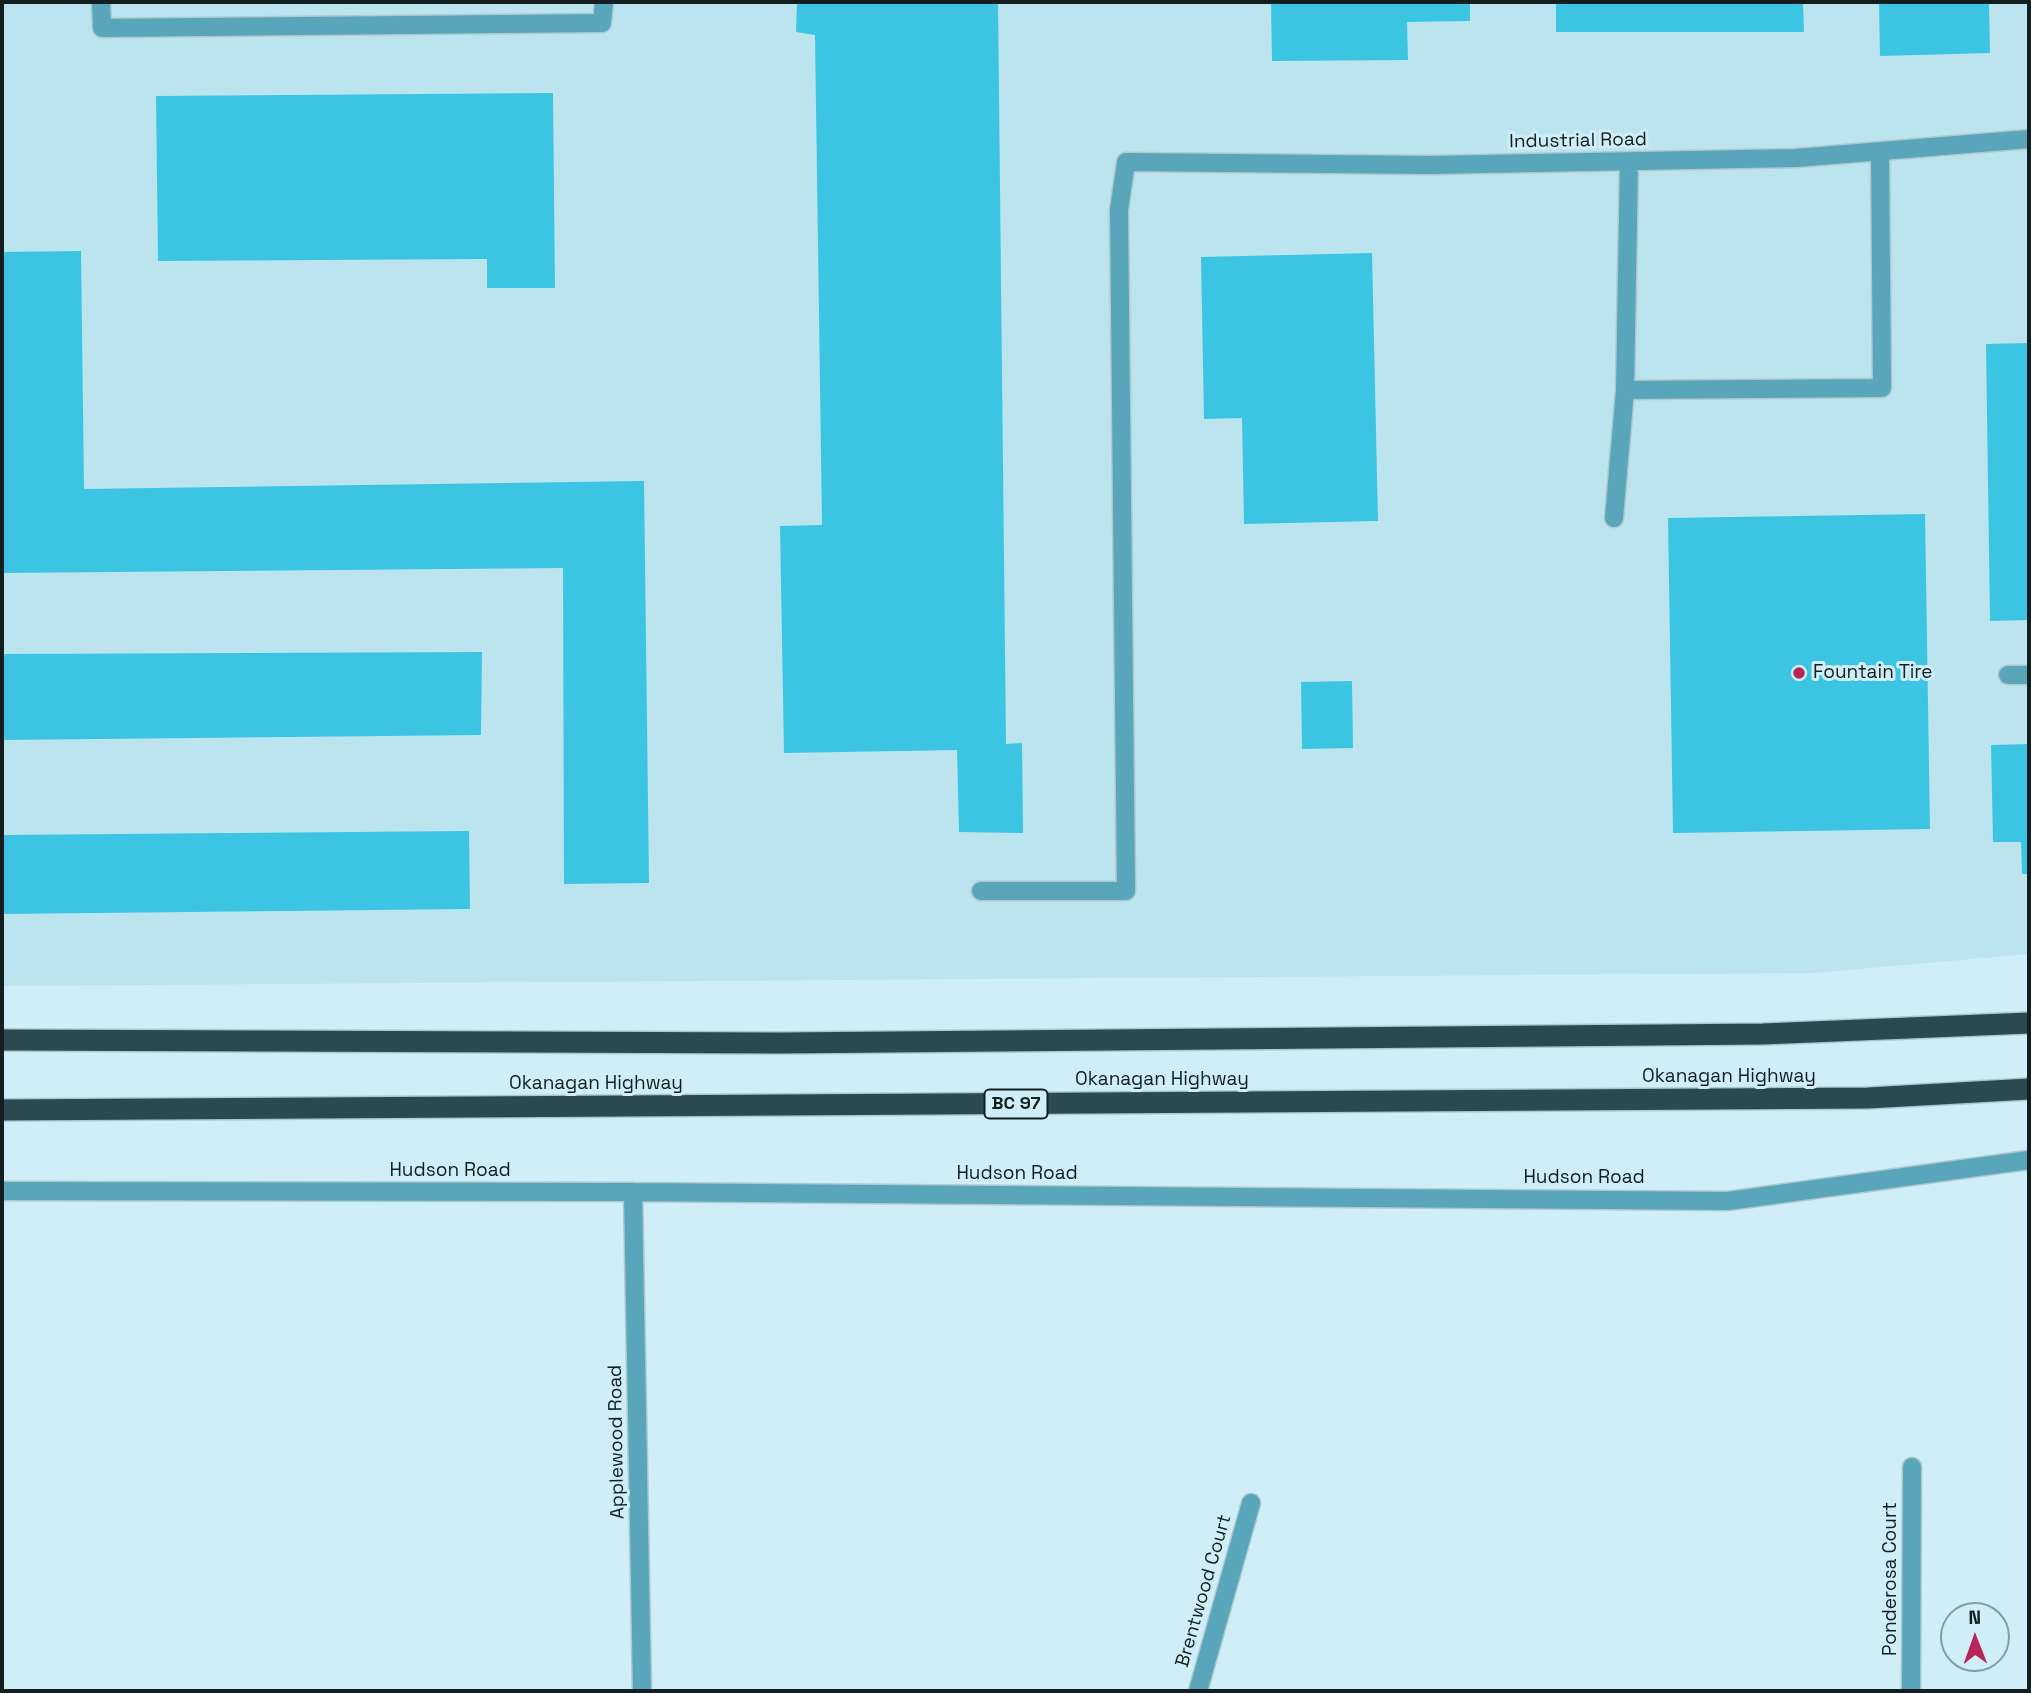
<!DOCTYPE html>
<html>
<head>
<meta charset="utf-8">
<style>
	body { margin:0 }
	#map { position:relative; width:2031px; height:1693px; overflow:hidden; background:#cfeef7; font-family:"Space Grotesk",sans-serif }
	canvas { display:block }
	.frame { position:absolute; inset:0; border:4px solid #131e21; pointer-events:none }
	.north { position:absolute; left:1940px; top:1602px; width:70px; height:70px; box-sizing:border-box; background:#cfeef7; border:2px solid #849ba1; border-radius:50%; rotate:359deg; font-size:19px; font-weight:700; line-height:28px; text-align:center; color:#131e21 }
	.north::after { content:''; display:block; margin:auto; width:24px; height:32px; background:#b62758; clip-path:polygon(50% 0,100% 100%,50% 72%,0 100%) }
</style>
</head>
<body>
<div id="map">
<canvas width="2031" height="1693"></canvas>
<div class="frame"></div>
<div class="north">N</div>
</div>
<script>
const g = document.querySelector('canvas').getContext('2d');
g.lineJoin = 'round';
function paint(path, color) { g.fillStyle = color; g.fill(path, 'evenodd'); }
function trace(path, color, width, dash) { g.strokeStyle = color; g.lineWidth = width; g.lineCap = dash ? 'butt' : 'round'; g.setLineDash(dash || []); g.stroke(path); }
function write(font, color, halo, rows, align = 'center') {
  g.font = font + ' "Space Grotesk",sans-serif'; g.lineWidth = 6; g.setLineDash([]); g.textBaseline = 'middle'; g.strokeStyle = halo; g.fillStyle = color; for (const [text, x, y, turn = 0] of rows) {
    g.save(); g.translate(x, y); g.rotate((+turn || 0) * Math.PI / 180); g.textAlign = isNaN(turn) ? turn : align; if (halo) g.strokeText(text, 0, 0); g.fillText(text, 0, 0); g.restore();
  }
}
paint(new Path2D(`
	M2 2H2029V954L1814 973 2 986Z`), '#bbe4ef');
paint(new Path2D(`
	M797 2H998L1006 744 1022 743 1023 833 959 832 957 750 784 753 780 526 822 525 815 35 796 32Z
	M1271 2H1470V21L1407 22 1408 60 1272 61Z
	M1556 2H1803L1804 32H1556Z
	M1879 2H1989L1990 53 1880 56Z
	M553 93 555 288H487V259L158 261 156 96Z
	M81 251 84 489 644 481 649 883 564 884 563 568 2 573V252Z
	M1372 253 1378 521 1244 524 1242 418 1204 419 1201 257Z
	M2029 343V620L1990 621 1986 344Z
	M1925 514 1930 829 1673 833 1668 518Z
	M482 652 481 735 2 740V654Z
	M1352 681 1353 748 1302 749 1301 682Z
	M2029 744V874H2022L2021 842H1993L1991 745Z
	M469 831 470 909 2 914V835Z`), '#3cc5e3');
const minor = new Path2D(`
	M101 2 102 28 602 23 604 2
	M1629 161 1625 390 1882 388 1880 152
	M1614 518 1625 390
	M2008 675H2029
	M981 891H1126L1119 210 1126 162 1430 165 1796 158 2029 139
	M2 1191 633 1192 1728 1201 2029 1160
	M633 1192 642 1691
	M1198 1691 1251 1503
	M1911 1691 1912 1467`);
const highway = new Path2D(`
	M2 1040 781 1043 1763 1034 2029 1023
	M2 1110 1868 1098 2029 1089`);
trace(minor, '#adc9d0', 21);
trace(highway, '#adc9d0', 24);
trace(minor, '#59a6ba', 18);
trace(highway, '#2c4850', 21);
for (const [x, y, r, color] of [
	[1799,673,7,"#b62758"]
]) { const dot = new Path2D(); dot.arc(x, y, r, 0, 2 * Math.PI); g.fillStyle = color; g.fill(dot); trace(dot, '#cfeef7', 2.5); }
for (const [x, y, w] of [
	[1016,1104,63]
]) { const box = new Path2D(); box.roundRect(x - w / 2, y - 14.5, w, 29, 5); g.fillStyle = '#cfeef7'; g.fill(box); trace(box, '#131e21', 2); }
write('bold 18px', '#131e21', null, [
	["BC 97",1016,1104]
]);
write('19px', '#131e21', '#cfeef7', [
	["Industrial Road",1578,141,-1],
	["Okanagan Highway",1729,1077],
	["Okanagan Highway",1162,1080],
	["Okanagan Highway",596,1084],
	["Hudson Road",450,1171],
	["Hudson Road",1017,1174],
	["Hudson Road",1584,1178],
	["Applewood Road",617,1442,-91],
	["Ponderosa Court",1891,1579,-90],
	["Brentwood Court",1204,1591,-74]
]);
write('19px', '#131e21', '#cfeef7', [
	["Fountain Tire",1813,673]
], 'left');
</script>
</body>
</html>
